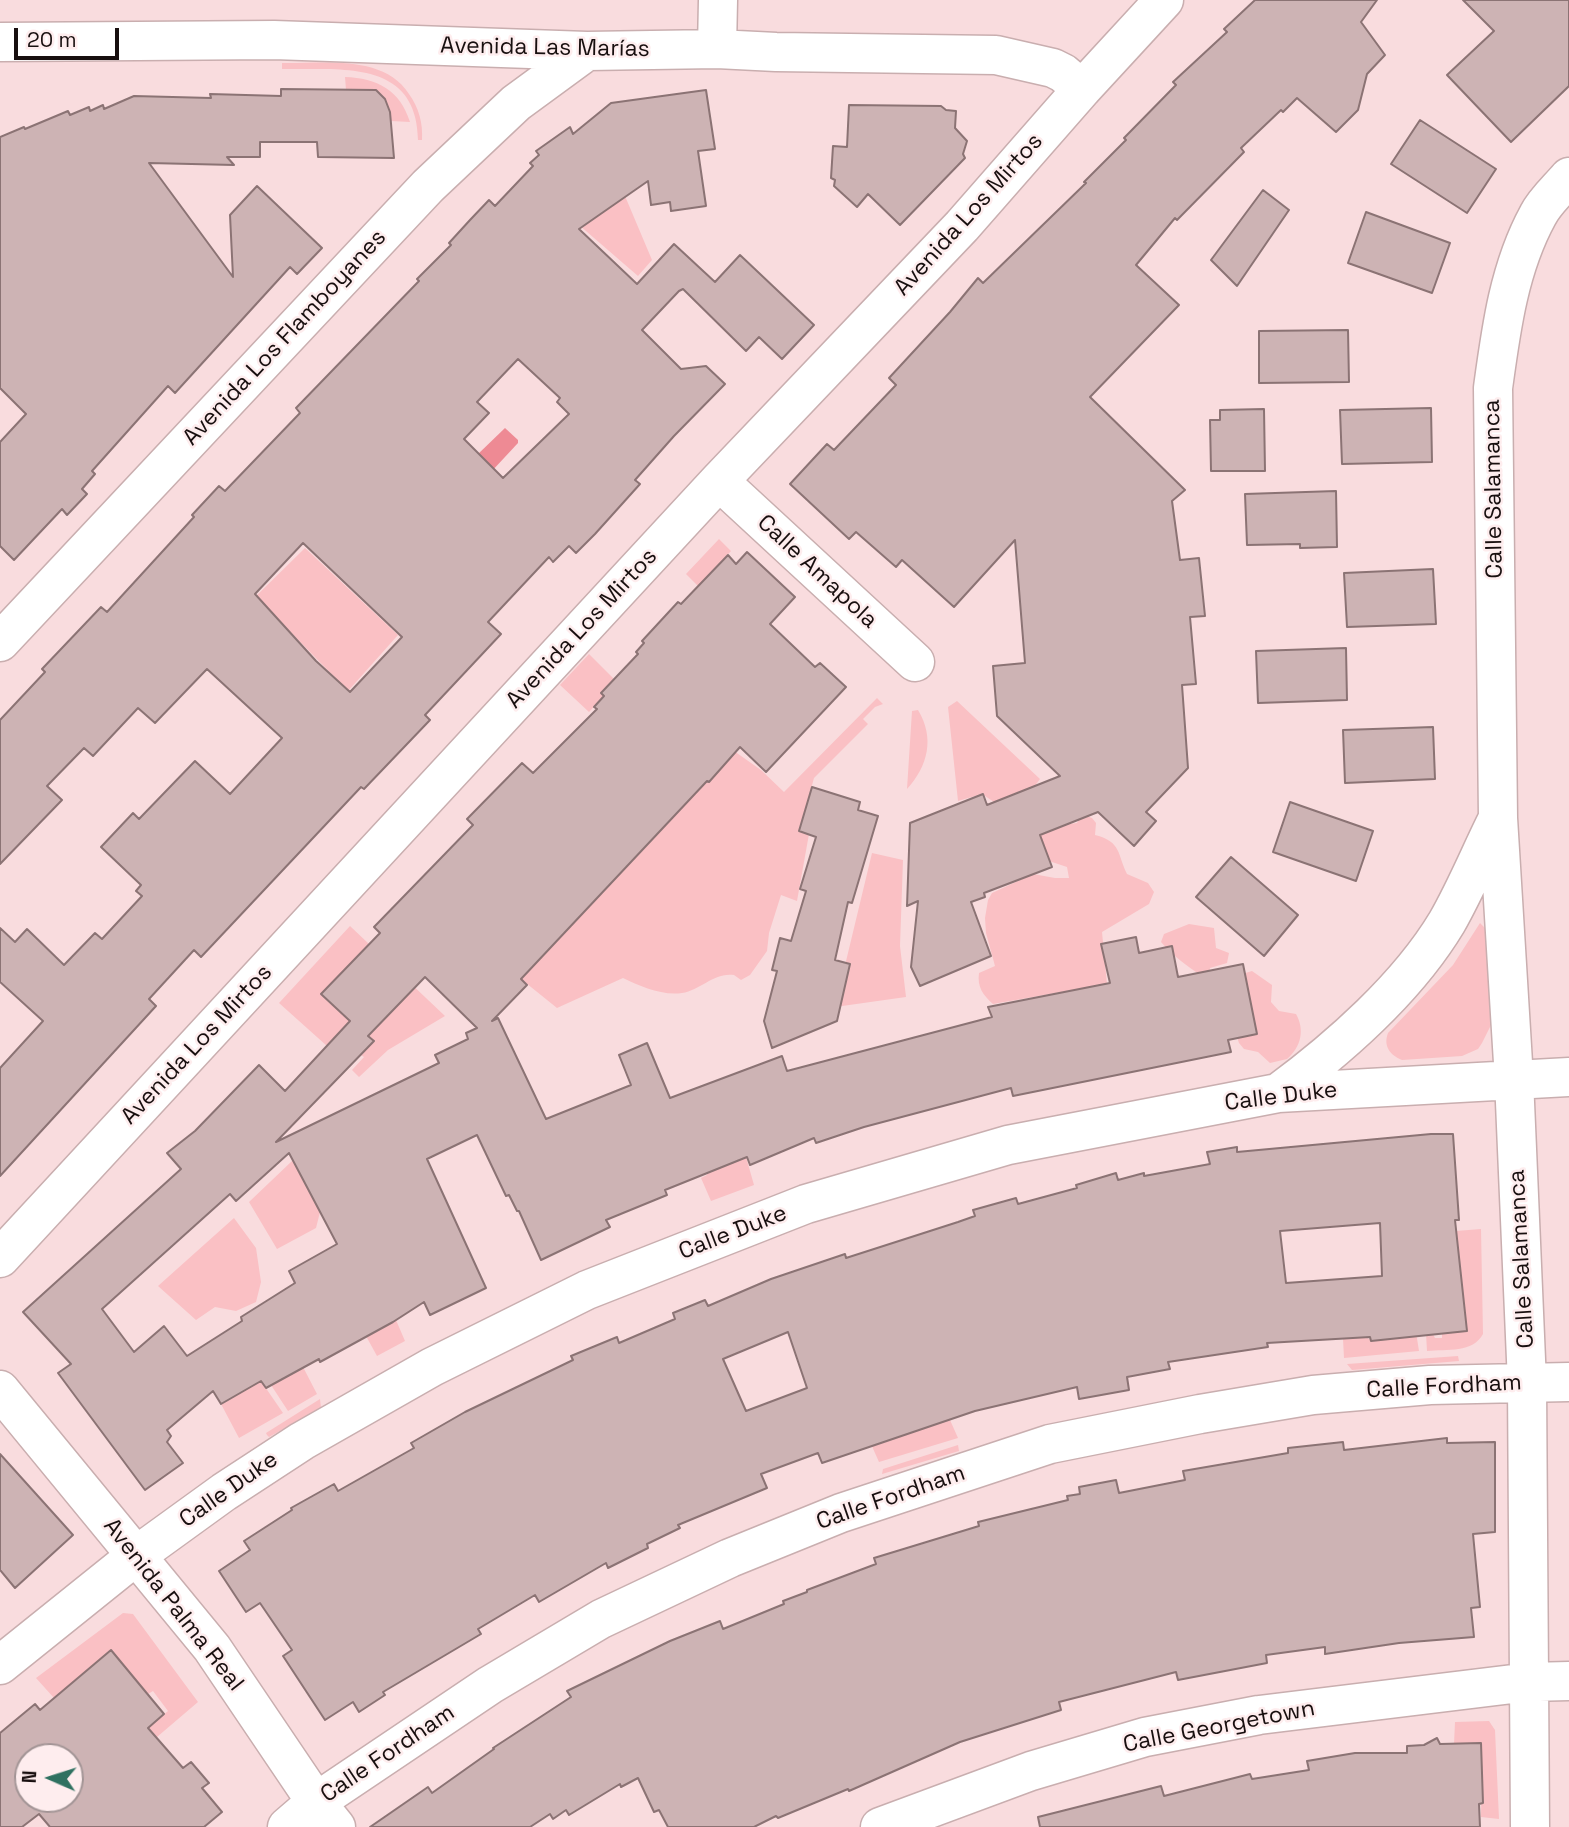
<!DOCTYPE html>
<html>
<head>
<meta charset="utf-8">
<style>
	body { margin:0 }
	#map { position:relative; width:1569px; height:1827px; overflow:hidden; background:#f9dcde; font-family:"Space Grotesk",sans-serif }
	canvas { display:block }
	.north { position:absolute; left:14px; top:1743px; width:70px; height:70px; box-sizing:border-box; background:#feedee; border:2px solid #a29495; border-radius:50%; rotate:273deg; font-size:19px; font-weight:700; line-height:28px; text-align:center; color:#180f0f }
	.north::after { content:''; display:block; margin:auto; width:24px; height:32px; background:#2f7160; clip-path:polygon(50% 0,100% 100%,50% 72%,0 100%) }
	.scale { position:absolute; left:14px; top:28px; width:105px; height:32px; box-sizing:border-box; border:4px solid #180f0f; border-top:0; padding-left:9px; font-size:21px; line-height:24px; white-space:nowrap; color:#180f0f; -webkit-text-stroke:5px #feedee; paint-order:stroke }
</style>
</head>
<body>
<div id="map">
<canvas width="1569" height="1827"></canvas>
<div class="north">N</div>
<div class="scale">20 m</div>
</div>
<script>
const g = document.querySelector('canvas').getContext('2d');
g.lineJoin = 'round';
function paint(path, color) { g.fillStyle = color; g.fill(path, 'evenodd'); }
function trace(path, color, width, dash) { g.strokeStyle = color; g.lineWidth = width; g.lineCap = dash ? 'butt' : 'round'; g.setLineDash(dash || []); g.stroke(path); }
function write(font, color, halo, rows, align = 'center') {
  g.font = font + ' "Space Grotesk",sans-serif'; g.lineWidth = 5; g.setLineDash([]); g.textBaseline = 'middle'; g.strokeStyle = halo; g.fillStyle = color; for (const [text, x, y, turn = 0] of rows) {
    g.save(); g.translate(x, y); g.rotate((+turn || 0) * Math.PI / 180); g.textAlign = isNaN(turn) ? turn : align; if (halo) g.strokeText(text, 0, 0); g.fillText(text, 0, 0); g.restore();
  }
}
paint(new Path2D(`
	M282 63C324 64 383 54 409 94 419 108 423 123 422 140H418C417 58 339 70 282 69Z
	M345 77C377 78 400 90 410 122L391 121 389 107 378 92 346 90Z
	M625 196 652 260 638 276 557 206 593 212 597 217 609 208 607 203Z
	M719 539 731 551 699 587 686 574Z
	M305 548 398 635 348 691 271 612 248 604Z
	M589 654 614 679 601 693 604 696 589 712 560 685Z
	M877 698 883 704 875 707 863 719 868 724 814 778 808 800 809 834 797 901 781 895 769 933 767 951 750 975 741 980 734 975C714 972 701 990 682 993 662 996 640 986 623 978L557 1008 521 979 734 751 761 770 784 792Z
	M957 701 1040 779 1034 787 994 802 982 794 958 801 948 707Z
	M918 710C935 738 928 766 907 789L912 711Z
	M1087 816 1092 818 1096 823 1095 835C1122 842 1117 854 1127 874L1148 883 1154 892 1149 904 1102 932 1107 984 993 1004C983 995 977 987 979 973L995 966 986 933 985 918 988 900 992 893 1033 874 1055 878H1069L1067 867 1049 861 1040 835 1069 824 1077 823 1080 817Z
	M872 853 903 860 900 946 906 997 835 1007Z
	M1480 923 1485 928 1491 1025 1482 1043 1478 1049 1462 1056 1402 1060C1390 1055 1383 1046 1388 1033L1453 965Z
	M1189 924 1214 928 1216 948 1229 953 1227 963 1210 968 1209 974 1202 976C1187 966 1173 956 1161 942L1164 934Z
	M350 926 445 1016 388 1050 359 1077 352 1070 364 1057 361 1055 374 1041 360 1028 365 949 322 994 350 1021 327 1046 279 1003Z
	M1252 971 1272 985 1271 1002 1279 1011 1296 1014C1305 1030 1301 1047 1287 1059L1270 1063 1258 1052 1244 1049 1239 1043 1233 1025 1239 975Z
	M313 1141 324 1160 300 1175 320 1212 316 1228 277 1249 249 1202Z
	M742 1143 754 1185 711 1201 701 1178 707 1175 701 1158Z
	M234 1218 256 1248 261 1282 256 1302 236 1311 215 1307 196 1320 158 1286Z
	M1481 1229 1483 1334C1473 1353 1447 1349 1427 1351L1426 1333 1432 1332 1435 1338H1442V1334L1467 1331 1456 1231Z
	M396 1320 405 1341 377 1356 366 1336Z
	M1416 1332 1419 1351 1344 1358 1343 1339 1367 1336 1368 1339 1393 1337Z
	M1458 1356 1459 1361 1352 1370 1347 1364Z
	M303 1367 317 1394 288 1411 271 1385Z
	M261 1381 283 1413 239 1438 221 1404Z
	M320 1399 321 1408 269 1437 267 1435 266 1433Z
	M950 1420 958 1438 879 1462 871 1444Z
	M958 1445 959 1451 882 1474 883 1469Z
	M123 1613 133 1614 198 1702 116 1772 125 1747 168 1711 153 1691 148 1694 111 1651 54 1698 36 1678Z
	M1489 1721 1495 1730 1499 1819 1481 1817 1482 1743 1454 1744 1455 1722Z`), '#fac0c4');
paint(new Path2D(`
	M505 428 518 440V443L491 472 476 456Z`), '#ee8a94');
const building = new Path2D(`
	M1255 0H1377L1361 22 1385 55 1367 74 1358 110 1336 132 1297 98 1283 112 1281 110 1241 148 1244 152 1177 220 1175 218 1136 265 1179 305 1090 397 1185 490 1172 501 1180 560 1199 558 1205 616 1190 617 1196 684 1182 685 1188 768 1146 812 1156 821 1134 846 1098 812 1040 835 1052 867 984 893 985 897 971 902 991 956 920 986 911 967 918 901 907 906 910 823 983 794 987 805 1060 776 997 716 993 666 1025 663 1015 540 954 607 902 560 896 567 856 532 849 539 790 484 827 444 834 450 896 385 889 378 950 312 978 278 983 283 1086 183 1084 182 1126 140 1124 138 1176 85 1173 82 1227 32 1224 29Z
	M1463 0H1569V86L1511 142 1447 75 1494 31Z
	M281 89 376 90 385 99 390 112 394 158 318 157 317 142H260V157H227L234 165 149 163 233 277 230 215 257 186 322 248 297 274 290 267 175 393 168 386 92 471 95 474 82 489 87 494 67 515 62 509 14 560 0 546V442L26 414 0 388V137L24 127 25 129 68 111 70 115 89 107 90 111 103 105 104 109 134 96 211 98 210 94 281 96Z
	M706 90 715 149 698 151 706 206 671 211 670 202 651 205 648 181 579 229 637 284 674 244 715 282 740 255 814 325 782 359 759 337 746 351 683 289 679 291 642 330 681 369 706 366 725 384 674 436 635 480 640 484 595 534 576 553 569 546 553 562 549 557 488 622 501 634 425 715 430 720 364 789 361 787 201 957 194 950 149 999 156 1006 0 1176V1068L43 1021 0 982V928L15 942 27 929 64 965 95 933 102 939 142 896 136 891 141 885 101 847 133 813 139 819 195 761 230 794 282 738 207 669 155 723 138 708 93 756 84 748 47 786 62 800 0 864V720L45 672 42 669 101 607 107 612 194 517 192 515 219 486 225 491 300 413 296 408 419 281 417 279 451 245 449 243 470 220 489 200 495 206 533 166 530 163 539 155 536 151 570 127 573 134 611 103ZM518 359 560 398 557 402 569 414 503 478 464 439 489 413 477 402ZM303 543 402 637 350 692 316 661 255 594Z
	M849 105 941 106 946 110 956 111 955 128 967 141 963 154 965 158 900 225 868 194 857 207 834 186 835 180 831 178 833 146 847 147Z
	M1420 120 1496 169 1467 213 1391 164Z
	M1263 190 1289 210 1237 286 1211 260Z
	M1366 212 1450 243 1432 293 1348 263Z
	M1348 330 1349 382 1259 383V331Z
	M1431 408 1432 462 1342 464 1340 410Z
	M1264 409 1265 471H1211L1210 420H1220V410Z
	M1336 491 1337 547 1300 548V544L1247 545 1245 494Z
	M747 552 795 597 770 624 815 667 820 663 846 687 766 772 740 747 709 782 707 781 521 979 527 985 492 1021 498 1018 546 1119 631 1085 619 1055 647 1043 670 1098 782 1056 787 1071 992 1017 988 1007 1110 983 1101 944 1136 937 1139 953 1172 946 1178 977 1243 964 1257 1034 1228 1040 1231 1052 1013 1096 1011 1088 864 1127 816 1143 814 1138 750 1165 747 1157 665 1190 667 1195 606 1220 610 1227 541 1260 519 1211H517L509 1195 506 1196 477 1135 427 1159 486 1288 430 1315 424 1302 393 1322 320 1362 319 1359 266 1388 261 1381 221 1404 213 1391 167 1430 171 1436 167 1442 183 1463 145 1490 58 1373 71 1364 23 1312 181 1169 167 1153 195 1131 259 1065 285 1091 350 1021 321 994 380 933 374 927 473 825 467 819 522 763 533 773 597 709 594 707 604 696 601 693 638 654 636 652 644 643 642 641 678 602 681 604 728 555 736 564ZM425 977 477 1028 466 1033 468 1039 435 1055 439 1063 276 1142 374 1041 368 1036ZM289 1153 337 1244 289 1271 295 1283 241 1317 242 1321 187 1356 164 1326 134 1352 102 1309 230 1194 236 1201Z
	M1433 569 1436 624 1347 627 1344 573Z
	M1346 648 1347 700 1258 703 1256 651Z
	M1433 727 1435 779 1345 783 1343 730Z
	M812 787 860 802 858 810 878 816 852 903 848 902 835 960 850 964 837 1021 772 1048 764 1021 777 971 772 970 780 938 791 941 806 891 800 889 816 837 799 831Z
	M1290 802 1373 831 1356 881 1273 852Z
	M1231 857 1298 915 1264 956 1196 897Z
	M1431 1134H1453L1459 1220H1455L1467 1331 1371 1341 1370 1337 1267 1343 1268 1347 1168 1362 1170 1369 1127 1377 1129 1390 1079 1399 1077 1387 975 1411 822 1463 818 1453 761 1474 767 1488 678 1525 680 1528 647 1544 648 1548 608 1568 606 1563 539 1602 535 1595 478 1629 481 1634 383 1692 385 1695 359 1712 353 1702 325 1720 283 1656 292 1650 260 1603 246 1612 219 1571 250 1550 244 1541 292 1510 291 1508 334 1484 338 1491 414 1448 411 1443 465 1412 573 1360 571 1356 617 1337 619 1343 675 1319 673 1313 705 1300 708 1306 771 1279 845 1254 846 1258 958 1222 975 1216 973 1210 1016 1198 1018 1204 1077 1188 1076 1185 1116 1173 1118 1180 1144 1173V1176L1210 1164 1207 1152 1237 1147V1152ZM1380 1223 1382 1276 1286 1283 1280 1231ZM788 1332 807 1388 746 1411 723 1359Z
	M1447 1438V1443L1495 1442V1532L1473 1534 1480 1607 1471 1608 1474 1637 1399 1643 1325 1654V1647L1266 1655 1267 1663 1178 1680 1176 1672 1059 1702 1061 1710 960 1742 849 1791 848 1789 778 1818 776 1816 754 1827H668L659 1810 654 1812 638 1778 621 1787 620 1784 569 1815 566 1810 553 1819 550 1814 530 1827H370L428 1787 432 1793 494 1749 493 1748 571 1697 567 1691 670 1641 720 1621 723 1629 784 1604 783 1601 807 1592V1590L876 1564 874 1558 979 1526 978 1522 1068 1500 1067 1496 1080 1494 1079 1487 1116 1480 1119 1493 1185 1480 1183 1471 1288 1453V1448L1343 1442 1344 1450Z
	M0 1454 73 1535 15 1588 0 1570Z
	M111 1650 164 1714 148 1728 183 1768 191 1762 209 1783 202 1788 222 1812 204 1827H50L39 1814 22 1827H0V1733L35 1704 40 1710ZM28 1757H70V1799H28Z
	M1437 1738 1440 1744 1481 1743 1483 1803 1479 1804 1480 1827H1040L1038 1817 1161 1786 1164 1796 1250 1774 1252 1779 1309 1770 1307 1761 1355 1753H1407V1746L1424 1745Z`);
paint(building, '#cdb3b4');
trace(building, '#8b7374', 2);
const minor = new Path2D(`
	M0 42 274 40 587 51 717 49 776 52 996 55 1053 68 1063 73 1082 89
	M717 49 718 0
	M719 481 915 662
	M0 642 428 186 516 103 587 51
	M1278 1093C1339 1048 1408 987 1447 922 1466 889 1480 854 1497 820
	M0 1258 719 481 962 226 1082 89 1164 0
	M0 1390 212 1648 316 1802 336 1827
	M0 1665 137 1555 224 1492 302 1441 432 1367 587 1290 806 1204 1008 1145 1278 1093 1569 1077
	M287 1827 316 1802 490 1685 601 1619 730 1558 841 1513 1050 1444 1200 1414 1313 1395 1430 1385 1569 1382
	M880 1827 1031 1771 1145 1737 1259 1715 1529 1682 1569 1681
	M1530 1827 1527 1383 1514 1079 1498 818 1493 388C1501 329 1509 268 1538 215 1545 201 1559 189 1569 177`);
trace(minor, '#c9aeaf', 41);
trace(minor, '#fff', 38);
write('23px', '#180f0f', '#feedee', [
	["Avenida Las Marías",545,48,1],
	["Avenida Los Mirtos",969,215,-48],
	["Avenida Los Flamboyanes",285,338,-47],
	["Calle Salamanca",1494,489,-91],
	["Calle Amapola",817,572,43],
	["Avenida Los Mirtos",582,629,-47],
	["Avenida Los Mirtos",197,1045,-47],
	["Calle Duke",1281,1097,-7],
	["Calle Duke",733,1233,-21],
	["Calle Salamanca",1522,1259,-93],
	["Calle Fordham",1444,1387,-3],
	["Calle Duke",229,1490,-35],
	["Calle Fordham",891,1498,-19],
	["Avenida Palma Real",173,1605,52],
	["Calle Georgetown",1219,1727,-11],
	["Calle Fordham",388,1754,-34]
]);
</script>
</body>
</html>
